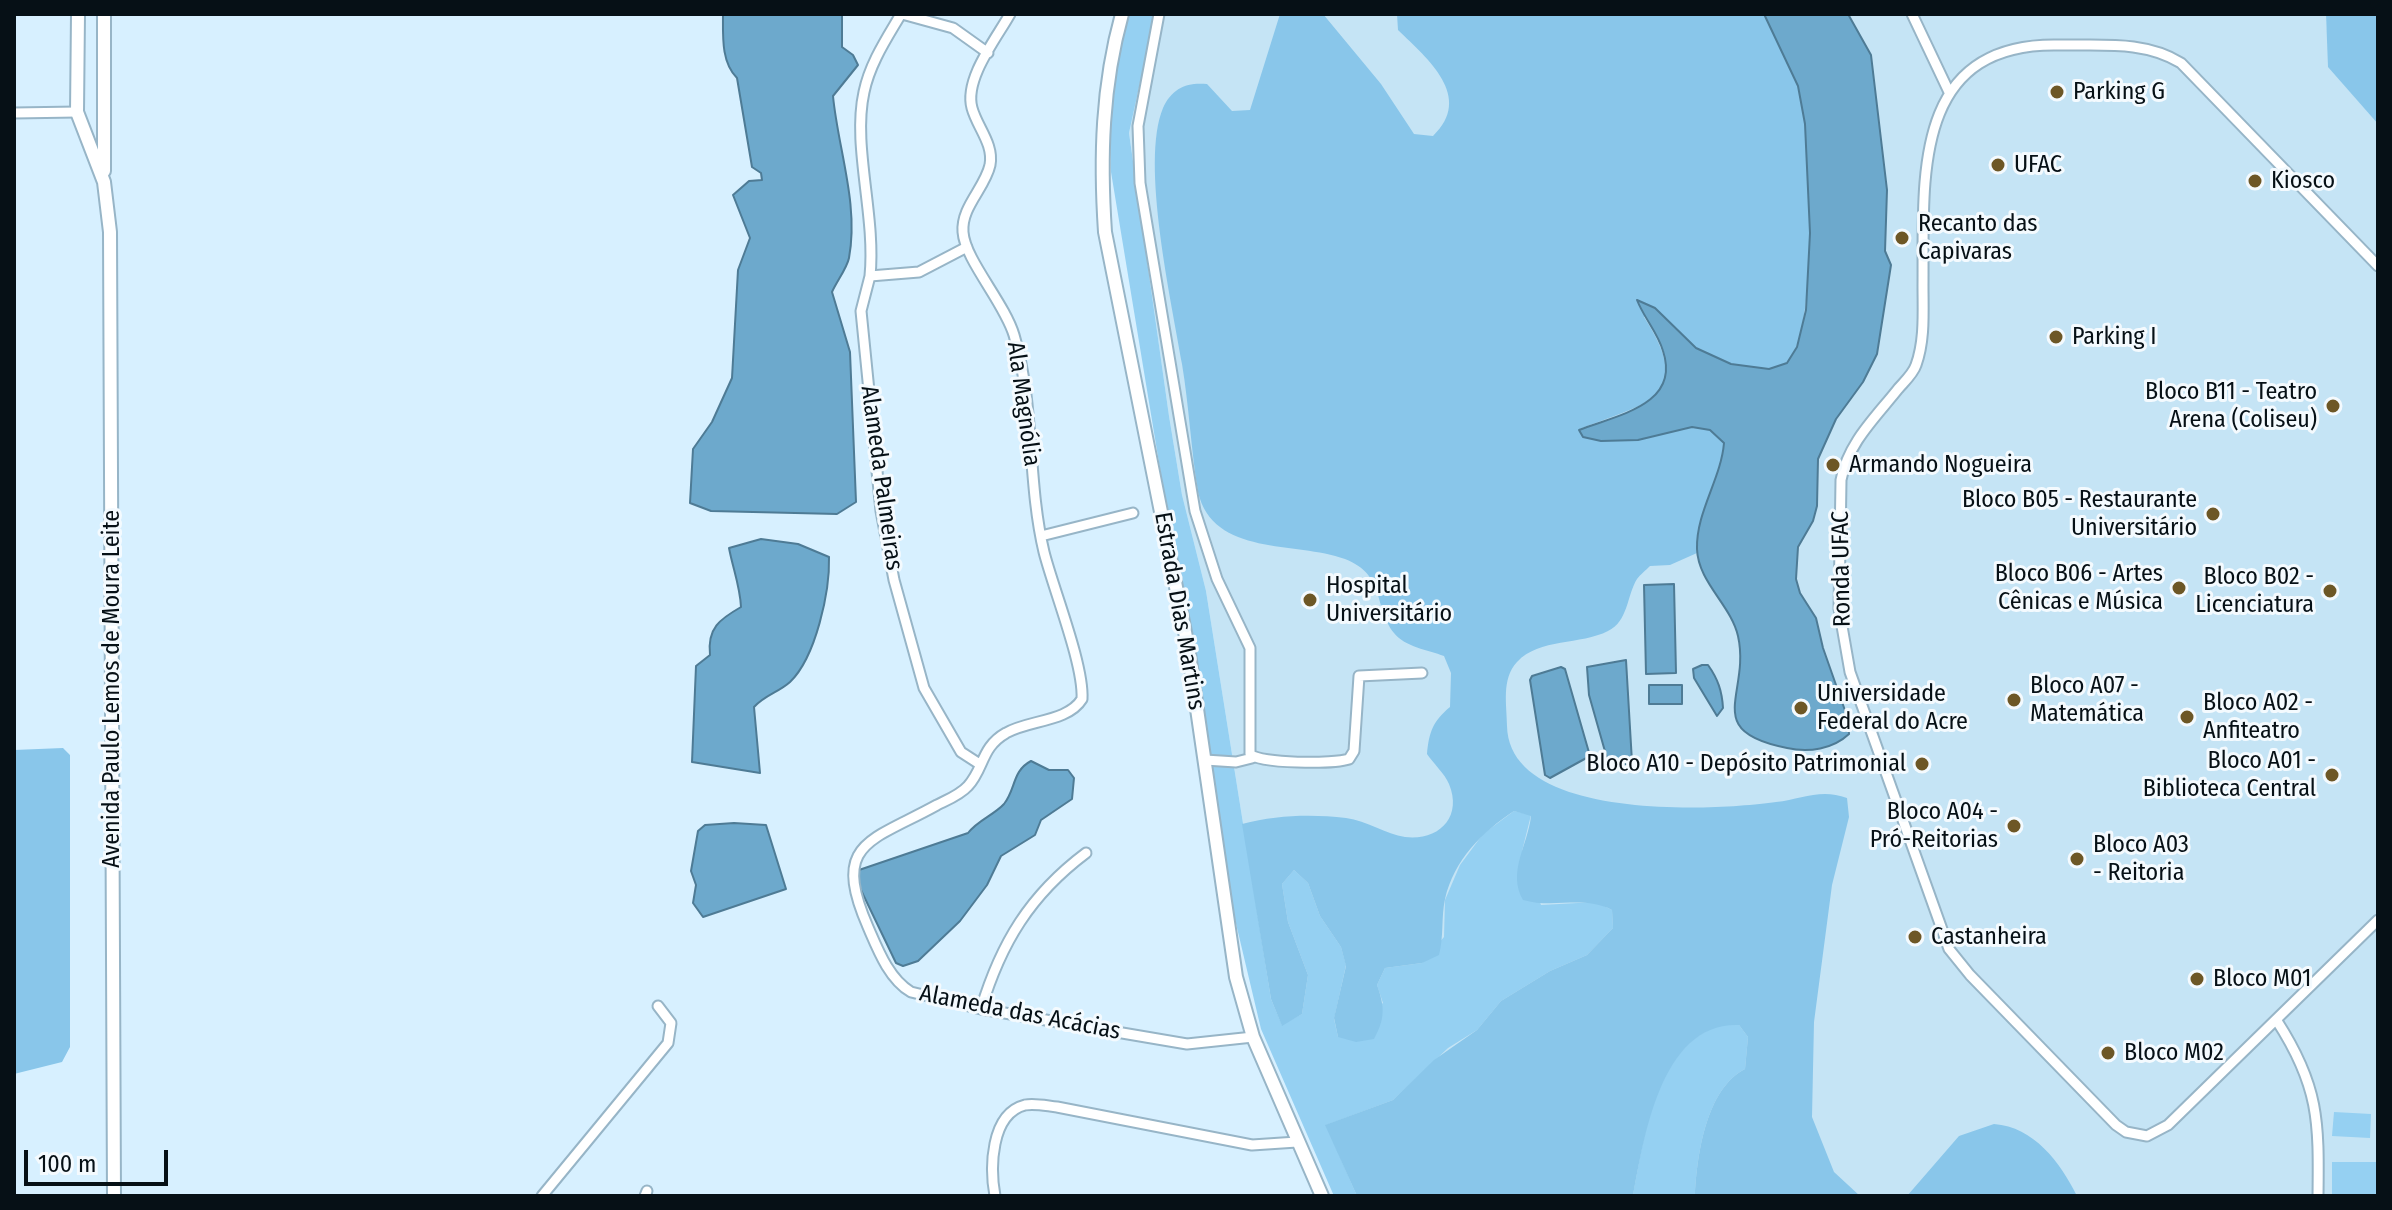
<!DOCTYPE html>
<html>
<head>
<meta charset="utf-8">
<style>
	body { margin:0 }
	#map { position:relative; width:2392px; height:1210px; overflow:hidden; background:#d7f0ff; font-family:"Fira Sans Condensed",sans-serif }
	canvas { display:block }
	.frame { position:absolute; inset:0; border:16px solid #061016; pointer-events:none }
	.scale { position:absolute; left:24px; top:1150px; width:144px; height:36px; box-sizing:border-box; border:4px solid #061016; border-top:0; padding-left:10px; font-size:24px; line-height:28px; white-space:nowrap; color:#061016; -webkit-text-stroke:6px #f4fafe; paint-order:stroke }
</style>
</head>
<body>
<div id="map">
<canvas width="2392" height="1210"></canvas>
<div class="frame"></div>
<div class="scale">100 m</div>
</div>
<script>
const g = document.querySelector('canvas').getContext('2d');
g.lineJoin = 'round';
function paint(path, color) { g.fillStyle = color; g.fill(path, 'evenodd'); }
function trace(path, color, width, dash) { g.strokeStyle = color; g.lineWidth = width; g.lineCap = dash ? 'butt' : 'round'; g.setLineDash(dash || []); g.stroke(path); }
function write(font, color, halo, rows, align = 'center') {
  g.font = font + ' "Fira Sans Condensed",sans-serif'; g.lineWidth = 6; g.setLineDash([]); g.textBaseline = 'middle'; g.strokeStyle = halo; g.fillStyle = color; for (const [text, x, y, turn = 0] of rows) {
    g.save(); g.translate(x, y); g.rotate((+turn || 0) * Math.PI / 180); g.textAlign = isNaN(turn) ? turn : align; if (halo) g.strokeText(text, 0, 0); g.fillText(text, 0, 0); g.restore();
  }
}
paint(new Path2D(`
	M1155 14H2326L2329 67 2378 124V1196H1357L1271 999 1206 591 1182 495 1169 416 1129 133Z`), '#c5e4f5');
paint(new Path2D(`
	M1129 14H1155L1129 133 1169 416 1182 495 1206 591 1271 999 1282 1025 1302 1014 1308 975 1288 922 1282 884 1294 870 1308 883 1320 916 1341 947 1346 965 1334 1019 1338 1037 1383 1003 1377 985 1385 968 1422 963 1444 937 1445 900 1460 865 1483 834 1514 811 1531 815 1522 851 1541 905 1596 902 1612 910 1613 928 1587 955 1550 971 1501 1001 1477 1030 1448 1048 1393 1100 1326 1125 1357 1196H1334L1261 1029 1233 911 1111 172C1110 120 1108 64 1129 14Z
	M1724 1024 1739 1025 1748 1037 1745 1069C1706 1089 1697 1155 1695 1196H1633C1644 1137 1656 1042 1724 1024Z
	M2334 1112 2371 1114 2370 1138 2332 1136Z
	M2332 1162H2378V1196H2332Z`), '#95d0f2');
paint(new Path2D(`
	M1280 14H1323L1381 84 1414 134 1433 136C1474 97 1428 59 1398 30L1397 14H1764L1767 19C1779 47 1797 74 1803 104 1811 145 1819 338 1786 363 1761 382 1699 355 1679 336 1670 327 1663 317 1655 308L1644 317C1697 399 1645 403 1580 429L1601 441H1619L1692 427 1710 430 1724 443C1720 481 1698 514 1697 553L1670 565 1650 566C1646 570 1640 575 1637 579 1627 595 1628 622 1608 631 1581 645 1539 638 1517 662 1501 679 1507 705 1507 726 1509 821 1713 811 1776 802 1802 799 1821 788 1847 798L1849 817 1832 885 1814 1022 1812 1117 1834 1172 1860 1196H1695C1697 1155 1706 1089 1745 1069L1748 1037 1739 1025C1661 1022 1644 1137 1633 1196H1357L1325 1125 1393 1100 1434 1060 1477 1030 1501 1001 1550 971 1587 955 1613 928 1612 910C1583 895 1554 909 1523 900 1507 872 1528 845 1531 816L1514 811C1482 832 1454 860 1445 899 1441 918 1444 936 1439 955L1422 963 1385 968 1377 985C1385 1007 1385 1019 1374 1039L1356 1042 1338 1037 1334 1018 1346 966 1341 947 1320 916 1308 883 1294 870 1282 884 1288 922 1308 975 1302 1014 1282 1026 1271 999 1242 824C1277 815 1311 814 1346 818 1367 821 1386 834 1405 837 1438 841 1463 818 1449 784 1445 774 1433 763 1427 754 1429 732 1433 721 1450 707L1451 673 1444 656C1428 650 1405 647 1394 633 1373 606 1386 575 1345 559 1296 541 1213 557 1198 492 1191 449 1189 406 1182 364 1172 303 1140 163 1163 108 1172 88 1187 82 1207 84L1232 111 1250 110Z
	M2326 14H2378V124L2328 67Z
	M63 748 70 755V1047L62 1062 14 1074V750Z
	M1994 1124C2034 1127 2060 1162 2077 1196H1907L1959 1136Z`), '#89c6ea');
const water = new Path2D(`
	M723 14H842V47L853 55 858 65 833 96C838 149 859 204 849 258 847 268 837 281 832 292L850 352 856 502 837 514 711 511 690 503 693 449 712 422 732 378 738 270 750 238 733 195 749 181 762 180 761 173 752 167 737 78C721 62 723 36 723 14Z
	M1764 14H1848L1871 55 1887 190 1885 251 1891 265 1877 354 1863 382 1836 419 1818 459 1817 506 1813 521 1798 547 1796 579 1800 593 1816 618 1823 648 1848 719 1849 734C1833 749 1809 753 1787 748 1700 731 1751 694 1738 636 1731 605 1698 582 1697 549 1696 512 1721 479 1724 443L1710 430 1692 427 1638 440 1601 441 1583 437 1579 430C1617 415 1681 405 1663 351 1658 333 1644 318 1637 300L1655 308 1696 348 1731 364 1769 369 1787 363 1797 347 1806 310 1810 233 1805 124 1798 86Z
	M761 539 798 544 829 557C830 591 816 657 790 682 779 692 765 695 754 707L760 773 692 762 696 666 710 655C707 628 720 619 741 607 740 586 733 569 729 548Z
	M1674 584 1676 673 1646 674 1644 585Z
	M1626 660 1632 762 1610 769 1589 695 1587 667Z
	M1702 665H1708C1718 679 1722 691 1723 708L1717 716 1694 678 1693 669Z
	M1561 667 1565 669 1590 756 1550 778 1545 775 1530 680 1532 676Z
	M1649 685H1682V704H1649Z
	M1031 761 1049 770H1068L1074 778 1072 799 1041 820 1035 835 1001 856 987 885 960 921 918 961 903 966 896 963 859 886V870L968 833C978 820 994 815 1004 804 1016 789 1012 771 1031 761Z
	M734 823 766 825 786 889 703 917 693 903 696 885 691 871 698 831 705 825Z`);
paint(water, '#6da9cc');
trace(water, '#4e7b95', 2);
const minor = new Path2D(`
	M902 14 953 28 988 53
	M1010 14C996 39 964 79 972 108 977 127 994 144 990 165 985 188 961 207 963 232 965 260 1004 302 1014 335 1035 405 1027 481 1044 552 1053 588 1084 665 1082 699 1068 722 1028 720 1006 733 981 747 984 769 968 786 960 795 947 800 937 805 870 842 831 842 868 927 878 950 889 979 911 992L981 1009 1187 1044 1253 1037
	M1159 14 1138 126 1140 183 1195 511 1217 579 1250 648V754C1260 764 1334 764 1349 759L1354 751 1359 676 1422 673
	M1912 14 1949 92
	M14 113 77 112
	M967 247 919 272 870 276 861 311 881 511 894 580 924 688 961 752 978 763
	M2378 266 2181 63C2144 40 2100 46 2057 45 1910 43 1924 181 1923 286 1923 312 1925 340 1916 365 1913 374 1904 382 1898 389 1875 418 1848 443 1841 480L1839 609 1850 672 1949 949 1970 975 2116 1125 2126 1132 2147 1136 2168 1125 2378 920
	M870 276C876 215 852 146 864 92 870 63 887 38 901 14
	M1041 536 1133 513
	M1205 760 1236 762 1252 758
	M981 1009C1001 943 1030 895 1086 853
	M2277 1021C2319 1086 2319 1121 2318 1196
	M542 1196 668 1043 671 1023 658 1006
	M645 1196 647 1191
	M995 1196C990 1169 990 1114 1025 1105 1035 1103 1047 1106 1057 1107L1252 1145 1297 1142`);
const tertiary = new Path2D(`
	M78 14 77 112 104 182 110 232 114 1196
	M1122 14C1102 86 1100 157 1105 232L1188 647 1236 977 1253 1037 1322 1196
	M104 171V14`);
trace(minor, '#97b5c7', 13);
trace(tertiary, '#97b5c7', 16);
trace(minor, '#fff', 9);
trace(tertiary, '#fff', 12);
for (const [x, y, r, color] of [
	[2057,92,8,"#6d5726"],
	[1998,165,8,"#6d5726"],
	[2255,181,8,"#6d5726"],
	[1902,238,8,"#6d5726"],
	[2056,337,8,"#6d5726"],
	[2333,406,8,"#6d5726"],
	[1833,465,8,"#6d5726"],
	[2213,514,8,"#6d5726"],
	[2179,588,8,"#6d5726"],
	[2330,591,8,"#6d5726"],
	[1310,600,8,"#6d5726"],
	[2014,700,8,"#6d5726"],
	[1801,708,8,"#6d5726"],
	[2187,717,8,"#6d5726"],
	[1922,764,8,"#6d5726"],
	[2332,775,8,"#6d5726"],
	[2014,826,8,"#6d5726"],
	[2077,859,8,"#6d5726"],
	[1915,937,8,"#6d5726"],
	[2197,979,8,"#6d5726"],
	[2108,1053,8,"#6d5726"]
]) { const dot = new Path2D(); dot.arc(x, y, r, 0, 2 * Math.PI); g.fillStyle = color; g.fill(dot); trace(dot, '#f4fafe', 3); }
write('24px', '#061016', '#f4fafe', [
	["Parking G",2073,92],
	["UFAC",2014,165],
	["Kiosco",2271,181],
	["Recanto das",1918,224],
	["Capivaras",1918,252],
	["Parking I",2072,337],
	["Bloco B11 - Teatro",2317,392,"right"],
	["Arena (Coliseu)",2317,420,"right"],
	["Armando Nogueira",1849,465],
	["Bloco B05 - Restaurante",2197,500,"right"],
	["Universitário",2197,528,"right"],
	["Bloco B06 - Artes",2163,574,"right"],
	["Cênicas e Música",2163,602,"right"],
	["Bloco B02 -",2314,577,"right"],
	["Licenciatura",2314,605,"right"],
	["Hospital",1326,586],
	["Universitário",1326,614],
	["Bloco A07 -",2030,686],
	["Matemática",2030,714],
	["Universidade",1817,694],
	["Federal do Acre",1817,722],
	["Bloco A02 -",2203,703],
	["Anfiteatro",2203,731],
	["Bloco A01 -",2316,761,"right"],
	["Biblioteca Central",2316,789,"right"],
	["Bloco A10 - Depósito Patrimonial",1906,764,"right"],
	["Bloco A04 -",1998,812,"right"],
	["Pró-Reitorias",1998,840,"right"],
	["Bloco A03",2093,845],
	["- Reitoria",2093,873],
	["Castanheira",1931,937],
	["Bloco M01",2213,979],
	["Bloco M02",2124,1053]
], 'left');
write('24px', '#061016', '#f4fafe', [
	["Ala Magnólia",1023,404,82],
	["Alameda Palmeiras",881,478,82],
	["Ronda UFAC",1842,569,-91],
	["Estrada Dias Martins",1179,611,80],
	["Avenida Paulo Lemos de Moura Leite",112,689,-90],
	["Alameda das Acácias",1020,1013,11]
]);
</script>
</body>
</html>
